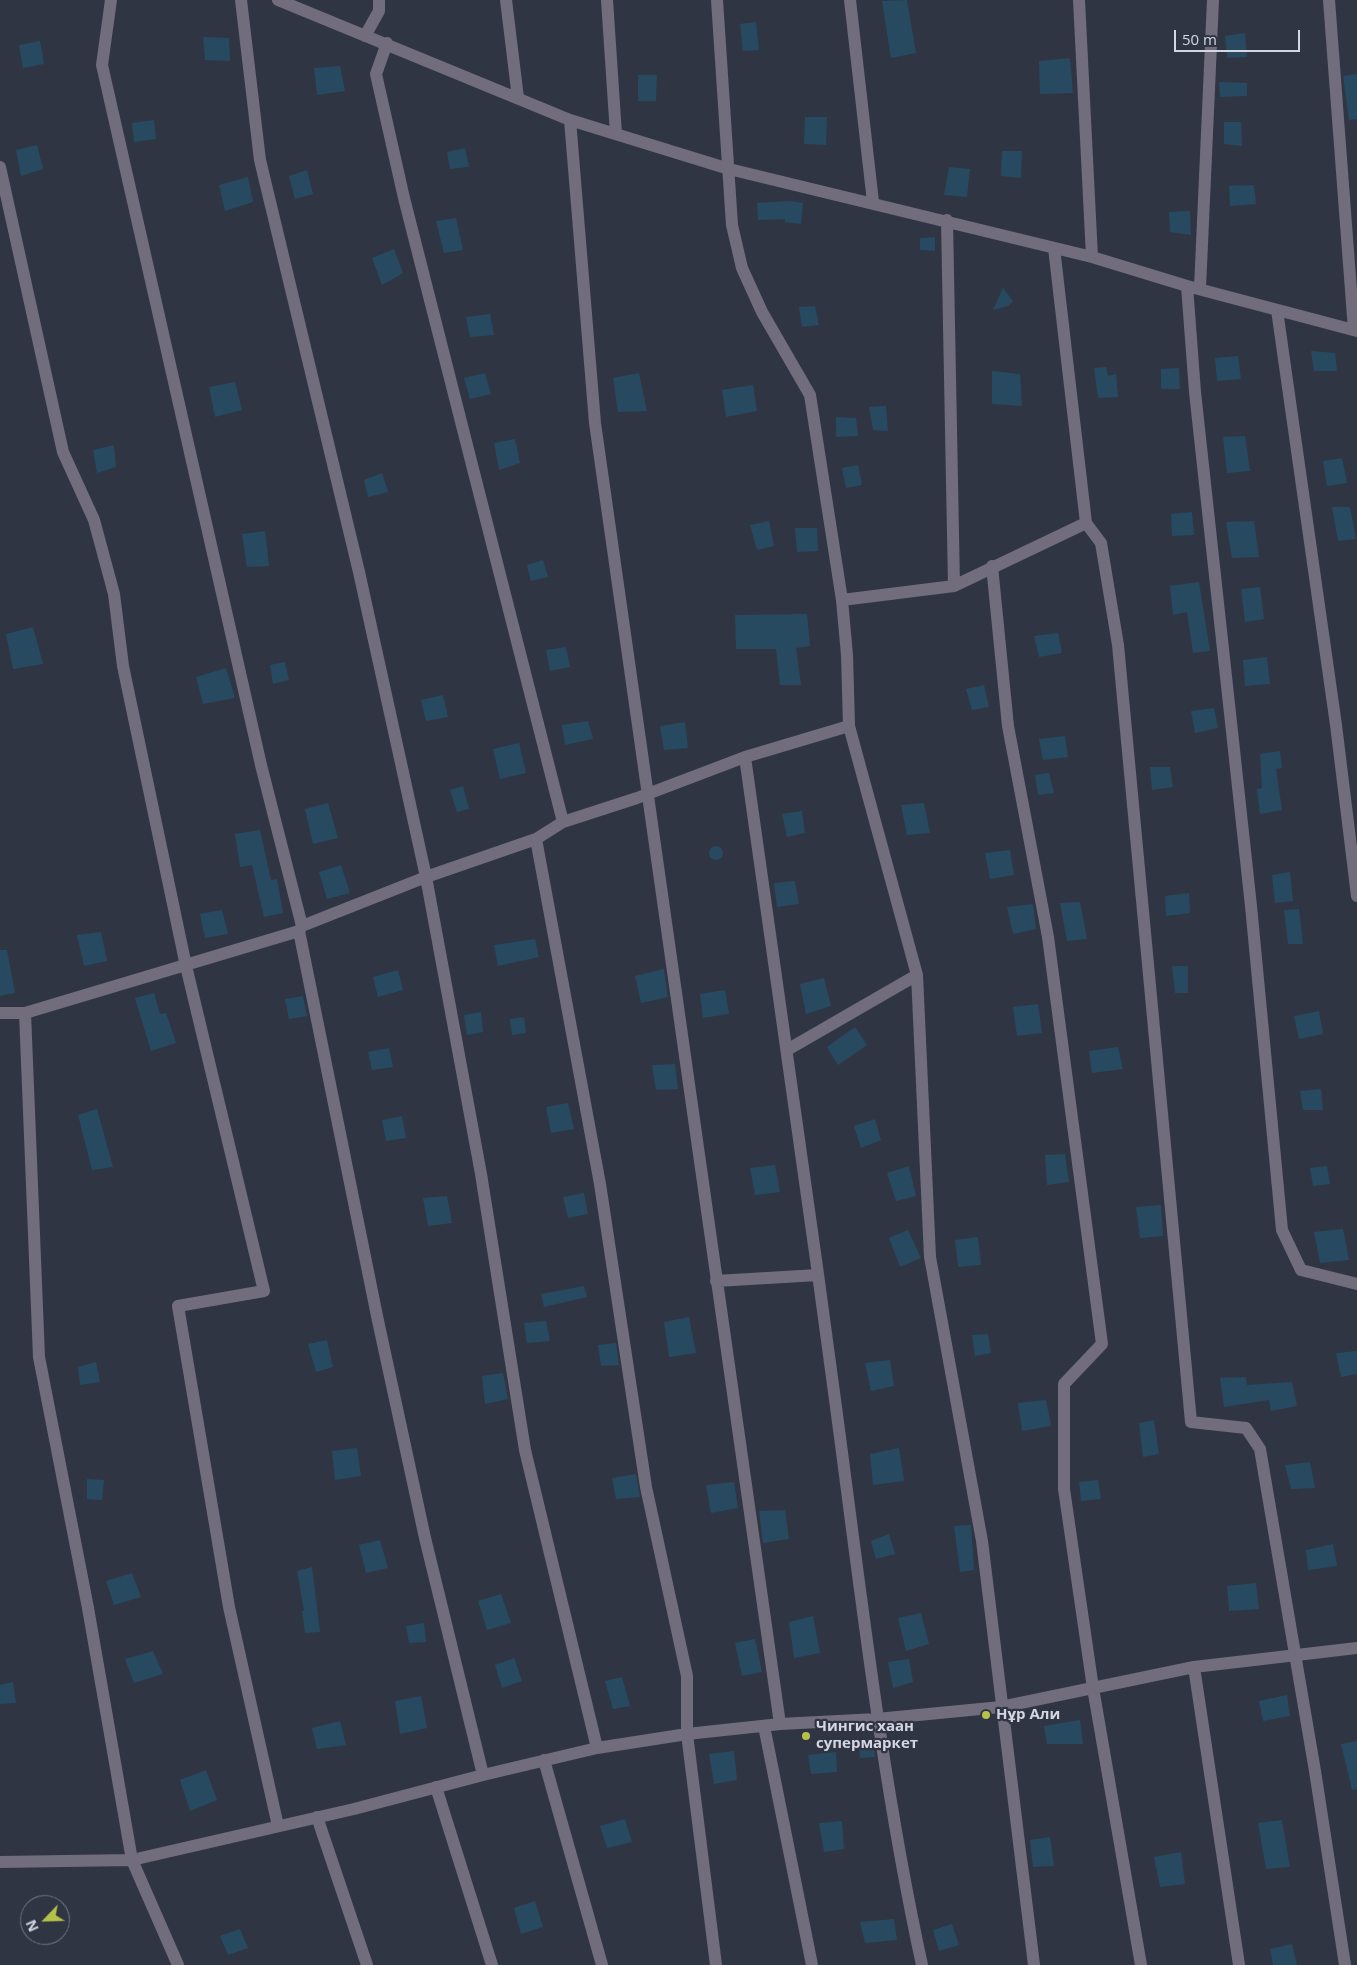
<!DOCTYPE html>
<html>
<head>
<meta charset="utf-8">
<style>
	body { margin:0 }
	#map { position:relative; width:1357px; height:1965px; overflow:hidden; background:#303544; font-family:"Open Sans",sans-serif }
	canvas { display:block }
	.north { position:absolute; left:20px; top:1895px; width:50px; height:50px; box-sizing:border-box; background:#303544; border:1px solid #727683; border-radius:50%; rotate:246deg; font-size:14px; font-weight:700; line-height:20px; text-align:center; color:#d4d7e1 }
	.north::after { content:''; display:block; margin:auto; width:18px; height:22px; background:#b6c149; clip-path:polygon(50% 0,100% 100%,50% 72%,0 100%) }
	.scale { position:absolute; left:1174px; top:30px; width:126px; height:22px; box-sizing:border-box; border:2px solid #d4d7e1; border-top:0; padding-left:6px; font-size:15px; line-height:18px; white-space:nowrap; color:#d4d7e1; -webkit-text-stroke:4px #303544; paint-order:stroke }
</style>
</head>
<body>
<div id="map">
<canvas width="1357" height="1965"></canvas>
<div class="north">N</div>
<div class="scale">50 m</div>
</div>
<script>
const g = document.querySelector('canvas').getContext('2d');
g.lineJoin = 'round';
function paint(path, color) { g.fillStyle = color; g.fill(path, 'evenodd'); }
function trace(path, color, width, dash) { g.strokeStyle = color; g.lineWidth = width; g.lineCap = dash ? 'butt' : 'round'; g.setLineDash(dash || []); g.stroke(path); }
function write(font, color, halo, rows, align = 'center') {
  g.font = font + ' "Open Sans",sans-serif'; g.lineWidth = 4.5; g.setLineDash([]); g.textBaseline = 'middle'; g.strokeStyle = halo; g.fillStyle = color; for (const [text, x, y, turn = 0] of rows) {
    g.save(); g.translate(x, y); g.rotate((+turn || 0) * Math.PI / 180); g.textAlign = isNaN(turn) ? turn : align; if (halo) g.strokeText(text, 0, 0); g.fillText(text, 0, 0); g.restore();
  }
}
paint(new Path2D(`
	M907 0 916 53 891 58 882 1Z
	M756 22 759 50 743 51 740 24Z
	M1245 33 1247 57 1227 58 1225 36Z
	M203 37 229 38 230 61 205 60Z
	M40 41 44 64 23 68 19 45Z
	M1070 58 1073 93 1040 94 1039 61Z
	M340 66 345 91 317 95 314 68Z
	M1357 74V119L1349 120 1343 76Z
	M638 75H657L656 101H638Z
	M1219 82 1247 83V96L1220 97Z
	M805 117H827L826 145 804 144Z
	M154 120 156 139 134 142 132 123Z
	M1224 122H1241L1242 146 1224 144Z
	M37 145 43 169 21 176 16 150Z
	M465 148 469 167 450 169 447 152Z
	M1002 151H1022L1021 178 1001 176Z
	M949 167 970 169 967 197 944 195Z
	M307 170 313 194 295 199 289 176Z
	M248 177 253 202 225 211 219 185Z
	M1254 185 1256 204 1230 206 1229 186Z
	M790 201 803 203 801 224 785 222V219L758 220 757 203Z
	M1190 211 1191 235 1170 232 1169 212Z
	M456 218 463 250 444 253 436 221Z
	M935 237V251L920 250V238Z
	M394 249 403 273 382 285 372 258Z
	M1003 288 1013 301 1008 306 993 310Z
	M815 306 819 325 802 327 799 307Z
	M490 314 494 335 470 337 466 317Z
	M1311 351 1335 353 1337 371H1314Z
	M1238 356 1241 379 1217 381 1215 358Z
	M1106 367 1108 376 1116 374 1118 397 1098 398 1094 368Z
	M1179 368 1180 389H1161V369Z
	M992 371 1020 374 1022 406 992 404Z
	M485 373 491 394 470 399 464 378Z
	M639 373 647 411 618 412 613 378Z
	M235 382 242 410 215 417 209 387Z
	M753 385 757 411 726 417 722 390Z
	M886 406 888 431 873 430 869 407Z
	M836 417 856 418 858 436 836 437Z
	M1245 436 1250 471 1227 473 1223 437Z
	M515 439 520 463 499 470 494 443Z
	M114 445 116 467 97 473 93 450Z
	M1342 458 1347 483 1327 486 1323 461Z
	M858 465 862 485 846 488 842 468Z
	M382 473 388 492 368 497 364 480Z
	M1332 507H1350L1356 539 1338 541Z
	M1192 512 1194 535 1172 536 1171 514Z
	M769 521 774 546 757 550 750 525Z
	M1254 521 1259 557 1232 558 1226 522Z
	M795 528H817L818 551 797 552Z
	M265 531 269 566 247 567 242 534Z
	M543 560 548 577 531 581 527 565Z
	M1199 582 1210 651 1193 653 1187 612 1173 615 1170 586Z
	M1260 587 1264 619 1245 622 1241 589Z
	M807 614 810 646 796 648 801 685H780L776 649H736L735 615Z
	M33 627 43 664 13 669 6 634Z
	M1058 633 1062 653 1039 657 1034 636Z
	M566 647 570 667 550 671 546 650Z
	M1267 657 1270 684 1245 686 1243 660Z
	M285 662 289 680 273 684 270 665Z
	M226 668 235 698 203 704 196 677Z
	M984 685 989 707 972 710 966 689Z
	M443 695 448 717 426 721 421 700Z
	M1214 708 1218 728 1195 733 1191 711Z
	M588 721 593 739 565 745 562 725Z
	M685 722 688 748 664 750 660 726Z
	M1065 736 1068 757 1043 760 1039 739Z
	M519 743 526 773 500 779 493 749Z
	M1280 751 1282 768 1276 769 1282 810 1260 814 1257 789 1262 788 1260 754Z
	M1150 767H1170L1173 787 1152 790Z
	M1049 773 1054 793 1038 795 1035 775Z
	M463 786 469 809 457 812 450 790Z
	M328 803 338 838 313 844 305 809Z
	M924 803 930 833 907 835 901 805Z
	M802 811 805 833 787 837 782 814Z
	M260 830 271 880 277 879 283 913 264 917 252 865 240 867 235 834Z
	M709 853a7 7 0 1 1 14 0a7 7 0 1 1-14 0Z
	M1010 850 1014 875 990 879 985 853Z
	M341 865 350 893 327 899 319 872Z
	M1290 872 1293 901 1275 903 1272 875Z
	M795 881 799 904 777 907 774 883Z
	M1189 893 1190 913 1166 916 1165 896Z
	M1080 902 1087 939 1067 941 1060 903Z
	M1033 904 1036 929 1013 934 1007 907Z
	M1299 909 1303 944H1288L1284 910Z
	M222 910 228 934 205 938 200 914Z
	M101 932 107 961 84 966 77 935Z
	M535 939 539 957 498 966 494 945Z
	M0 950H7L15 993 0 996Z
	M1172 966H1188V993H1175Z
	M664 969 668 997 641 1003 635 976Z
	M398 970 403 990 378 997 373 977Z
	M824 978 831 1006 806 1014 800 984Z
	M725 990 729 1014 703 1018 700 994Z
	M154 993 160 1014 166 1013 176 1043 151 1051 135 998Z
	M303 996 307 1016 289 1019 285 999Z
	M1038 1004 1042 1033 1017 1036 1013 1007Z
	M1319 1011 1323 1034 1299 1039 1294 1016Z
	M481 1012 483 1032 467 1035 464 1015Z
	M524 1017 526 1033 512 1035 510 1019Z
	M855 1027 867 1045 838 1065 827 1047Z
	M1118 1047 1123 1069 1092 1073 1089 1051Z
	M389 1048 393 1067 372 1070 368 1052Z
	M675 1064 678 1089 656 1090 652 1065Z
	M1321 1089 1323 1110H1303L1300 1091Z
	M568 1103 574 1129 551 1133 546 1107Z
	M97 1109 113 1167 92 1170 78 1115Z
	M402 1116 406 1138 386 1141 382 1120Z
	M875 1119 881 1140 861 1148 854 1126Z
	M1065 1154 1069 1182 1047 1185 1045 1155Z
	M775 1165 780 1192 755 1195 750 1168Z
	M909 1166 916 1196 896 1201 887 1173Z
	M1327 1166 1330 1184 1313 1186 1310 1168Z
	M584 1193 588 1214 568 1218 563 1197Z
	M447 1196 452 1223 428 1226 423 1198Z
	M1161 1205 1163 1236 1140 1238 1136 1207Z
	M1343 1229 1349 1260 1320 1263 1314 1232Z
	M908 1230 921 1258 900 1267 889 1238Z
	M978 1237 981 1265 958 1267 955 1240Z
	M584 1286 587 1297 544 1307 541 1294Z
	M689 1317 696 1353 669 1357 664 1322Z
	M546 1321 550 1341 527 1343 524 1323Z
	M988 1334 991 1353 975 1356 972 1335Z
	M327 1340 333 1367 316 1372 308 1344Z
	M616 1343 619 1365 601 1366 598 1345Z
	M1357 1351V1374L1341 1377 1336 1353Z
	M890 1360 894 1386 871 1391 865 1363Z
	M96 1362 100 1382 80 1385 78 1367Z
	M503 1373 508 1399 485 1404 482 1376Z
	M1246 1377 1247 1385 1292 1382 1297 1406 1271 1411 1269 1400 1224 1407 1220 1378Z
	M1046 1400 1051 1426 1022 1431 1018 1403Z
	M1154 1420 1159 1454 1143 1457 1139 1423Z
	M357 1448 361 1476 335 1480 332 1451Z
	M899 1448 904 1481 873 1485 870 1454Z
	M1310 1462 1315 1488 1291 1489 1285 1465Z
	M636 1474 640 1497 616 1499 612 1478Z
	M87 1479 104 1480 102 1500 87 1499Z
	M1098 1480 1101 1499 1081 1501 1079 1482Z
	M734 1482 738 1508 711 1513 706 1485Z
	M785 1510 789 1539 763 1543 759 1511Z
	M971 1525 974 1570 960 1572 954 1526Z
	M889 1534 895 1554 876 1559 871 1541Z
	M380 1540 388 1568 366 1573 359 1545Z
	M1333 1544 1337 1566 1308 1570 1306 1550Z
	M312 1567 320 1632 305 1633 302 1611H304L297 1571Z
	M132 1573 141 1597 114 1605 106 1581Z
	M1256 1583 1259 1609 1229 1611 1227 1586Z
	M501 1594 511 1623 487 1630 478 1601Z
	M921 1613 929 1644 906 1651 898 1618Z
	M813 1616 820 1653 794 1658 789 1622Z
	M424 1623 426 1642 409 1643 406 1626Z
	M755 1639 762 1672 742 1676 735 1643Z
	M153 1651 163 1674 134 1683 125 1659Z
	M514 1658 522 1681 502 1688 495 1665Z
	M909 1659 913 1682 893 1688 888 1662Z
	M622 1677 630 1706 613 1709 605 1681Z
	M13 1682 16 1703 0 1704V1685Z
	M1287 1695 1290 1716 1263 1721 1259 1701Z
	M421 1696 427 1728 400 1734 395 1701Z
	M1080 1720 1083 1744H1047L1044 1726Z
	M340 1721 346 1745 317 1749 312 1728Z
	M873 1738 875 1757 860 1758 859 1740Z
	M1357 1741V1789L1352 1790 1341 1744Z
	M734 1751 737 1780 714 1784 709 1754Z
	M836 1752 837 1772 811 1774 808 1755Z
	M206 1770 217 1800 190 1811 180 1780Z
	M625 1819 632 1842 607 1848 600 1826Z
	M1282 1820 1290 1867 1266 1869 1258 1823Z
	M842 1821 844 1849 824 1852 819 1823Z
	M1050 1837 1054 1866 1033 1867 1030 1840Z
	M1181 1852 1185 1884 1160 1887 1154 1857Z
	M535 1901 543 1927 521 1934 514 1908Z
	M894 1919 897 1940 865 1943 860 1922Z
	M952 1924 959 1945 939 1951 933 1930Z
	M240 1929 248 1948 228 1955 220 1936Z
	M1292 1944 1297 1965H1273L1270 1949Z`), '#274a61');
trace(new Path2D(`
	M111 0 102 65 261 765 302 926
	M241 0 260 160 359 572 426 877 481 1174 525 1450 597 1748
	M278 0 570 120 729 169 1092 257 1187 286 1357 331
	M506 0 518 98
	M607 0 616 134
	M717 0 732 225 742 268 762 312 810 395 842 600 847 655 849 726 917 975 930 1257 982 1541 1034 1965
	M850 0 873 202
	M1079 0 1092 257
	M1329 0 1354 330
	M365 36 379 11V0
	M387 43 376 74 404 198 563 822
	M570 120 595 423 780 1724
	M0 167 63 452 94 520 114 594 123 666 186 966 264 1291 178 1306 229 1607 278 1826
	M947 220 954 586
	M1054 248 1086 523 1101 543 1118 645 1191 1422 1246 1428 1260 1449 1315 1771 1345 1965
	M1187 286 1195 392 1251 906 1282 1230 1301 1270 1357 1284
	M1200 288 1213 0
	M1277 310 1336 725 1357 896
	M992 566 1008 726 1048 937 1102 1344 1064 1384V1489L1093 1688 1141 1965
	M842 600 954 586 1086 523
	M745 757C776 973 807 1190 836 1407 861 1594 882 1781 922 1965
	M536 839 600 1184 646 1487 687 1676V1734L716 1965
	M299 931 377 1316 425 1538 483 1775
	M0 1013H25L299 931 302 926 426 877 536 839 563 822 637 798 745 757 849 726
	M25 1013 39 1357 88 1608 132 1860 178 1965
	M787 1050 917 975
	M716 1281 818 1275
	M1194 1667 1239 1965
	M764 1726 812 1965
	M544 1760 602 1965
	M436 1787 492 1965
	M317 1817 367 1965
	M0 1862 132 1860 354 1809 483 1775 597 1748 687 1734 780 1724 877 1719 1001 1707 1194 1667 1357 1648`), '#726d7d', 12);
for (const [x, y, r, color] of [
	[986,1715,5,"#b6c149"],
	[806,1736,5,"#b6c149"]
]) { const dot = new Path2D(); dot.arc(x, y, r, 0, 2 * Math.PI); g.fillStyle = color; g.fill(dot); trace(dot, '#303544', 2); }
write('bold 15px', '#d4d7e1', '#303544', [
	["Нұр Али",996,1715],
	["Чингис хаан",816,1727],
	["супермаркет",816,1744]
], 'left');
</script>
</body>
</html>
